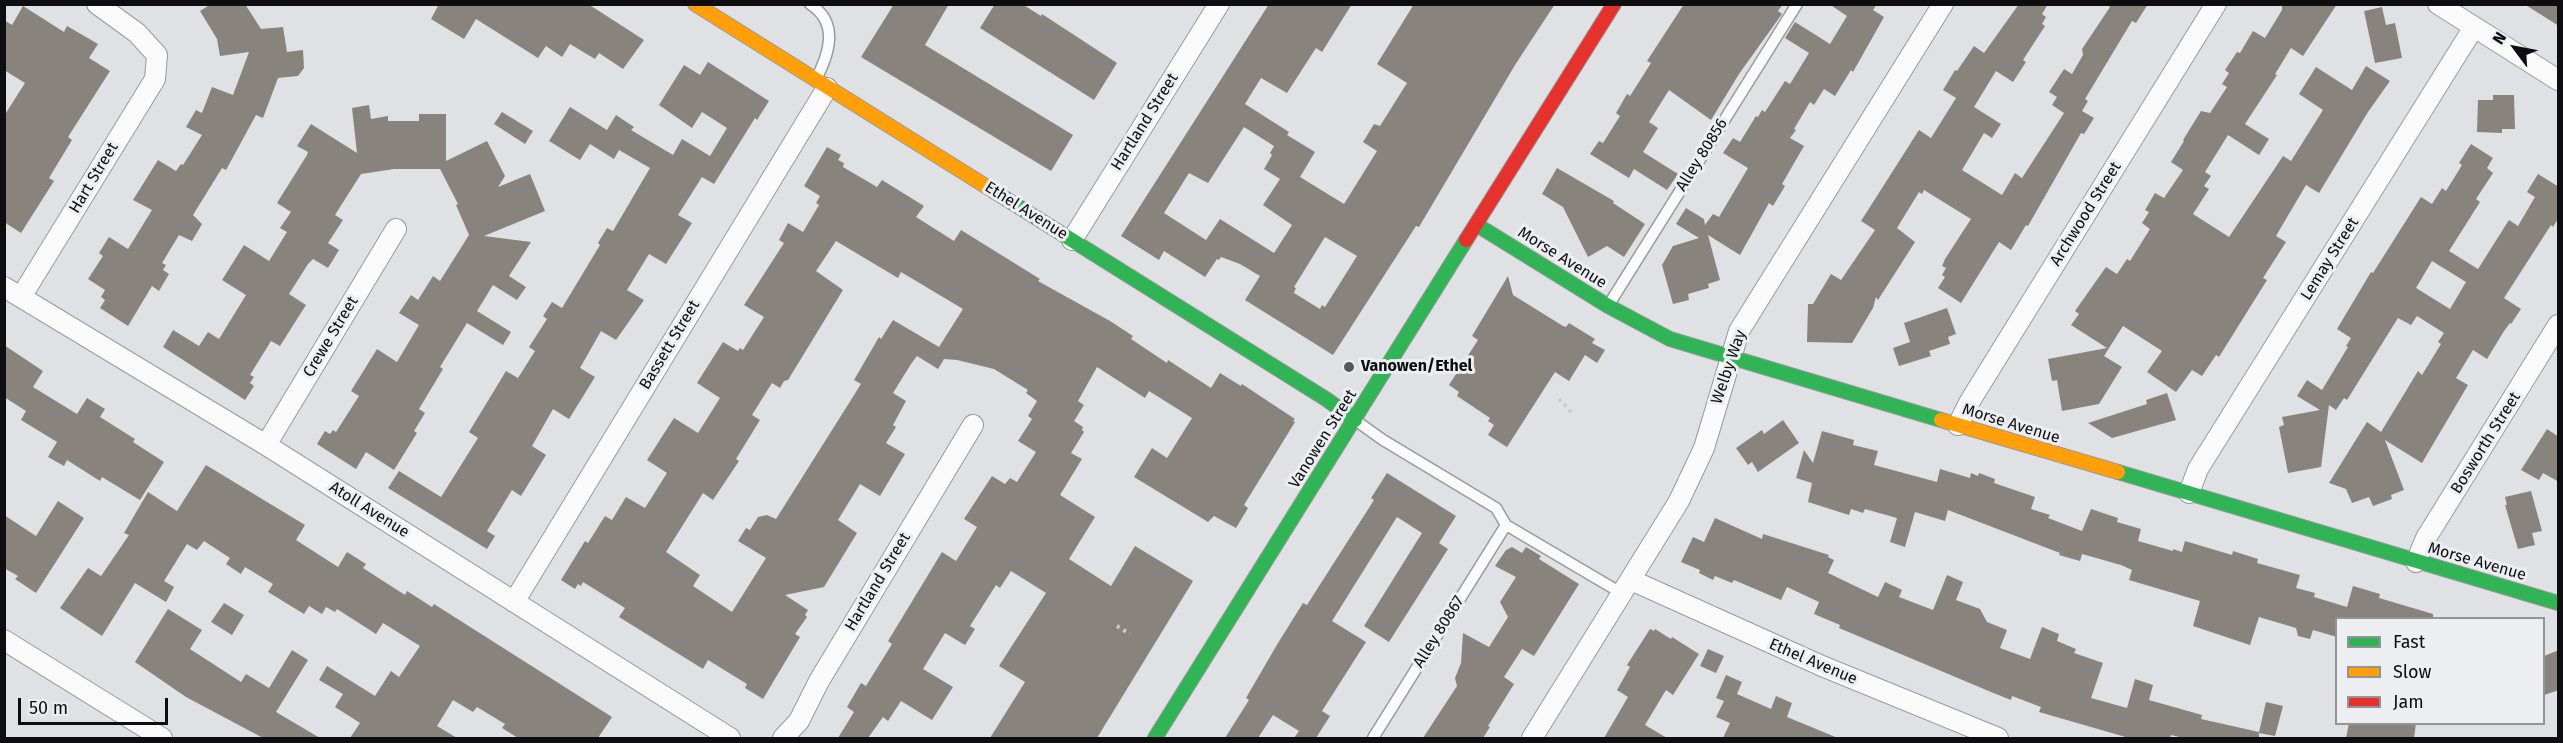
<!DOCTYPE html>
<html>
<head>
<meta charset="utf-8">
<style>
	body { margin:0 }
	#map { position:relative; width:2563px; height:743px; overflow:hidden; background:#dfe1e4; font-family:"Fira Sans",sans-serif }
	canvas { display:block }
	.frame { position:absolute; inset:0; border:6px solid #0e0e10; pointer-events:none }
	.legend { position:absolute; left:2335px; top:617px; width:210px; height:108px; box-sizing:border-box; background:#eceef2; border:2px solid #939498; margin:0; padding:8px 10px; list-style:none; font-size:18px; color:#0e0e10 }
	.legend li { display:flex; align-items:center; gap:12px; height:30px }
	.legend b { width:30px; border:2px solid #939498 }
	.north { position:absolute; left:2485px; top:18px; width:60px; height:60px; -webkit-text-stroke:4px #eceef2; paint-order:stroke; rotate:302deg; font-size:16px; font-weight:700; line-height:24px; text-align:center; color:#0e0e10 }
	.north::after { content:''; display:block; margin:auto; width:21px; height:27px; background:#0e0e10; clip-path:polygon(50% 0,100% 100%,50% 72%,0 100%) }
	.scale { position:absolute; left:18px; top:698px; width:150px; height:27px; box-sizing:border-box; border:3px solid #0e0e10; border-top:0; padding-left:8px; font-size:18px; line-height:21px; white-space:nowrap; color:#0e0e10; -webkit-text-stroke:4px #eceef2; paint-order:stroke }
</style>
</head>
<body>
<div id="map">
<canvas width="2563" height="743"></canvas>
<div class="frame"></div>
<ul class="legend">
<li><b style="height:8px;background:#30b455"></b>Fast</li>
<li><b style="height:8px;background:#ff9f0a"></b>Slow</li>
<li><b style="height:8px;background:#e5322d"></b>Jam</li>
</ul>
<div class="north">N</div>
<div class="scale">50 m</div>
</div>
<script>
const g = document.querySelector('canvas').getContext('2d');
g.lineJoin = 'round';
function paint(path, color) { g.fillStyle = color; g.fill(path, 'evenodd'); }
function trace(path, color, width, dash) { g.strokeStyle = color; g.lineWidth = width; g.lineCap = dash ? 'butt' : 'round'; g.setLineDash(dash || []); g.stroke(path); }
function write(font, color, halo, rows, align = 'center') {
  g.font = font + ' "Fira Sans",sans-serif'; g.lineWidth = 6; g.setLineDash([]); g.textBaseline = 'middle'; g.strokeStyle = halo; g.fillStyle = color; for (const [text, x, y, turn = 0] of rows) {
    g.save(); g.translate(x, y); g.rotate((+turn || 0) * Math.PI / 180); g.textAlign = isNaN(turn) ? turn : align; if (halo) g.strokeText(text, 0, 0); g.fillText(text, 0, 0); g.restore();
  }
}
paint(new Path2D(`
	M211 4H245L261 29 283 27 287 52 303 50 304 68 298 76 278 78 263 118 256 115 226 170 222 168 193 215 202 224 192 241 179 235 162 263 166 265 163 270 169 274 159 291 152 286 128 326 100 308 105 300 101 297 105 290 88 279 103 256 99 253 109 237 128 249 152 210 133 200 158 160 176 171 181 164 183 165 202 135 186 127 196 110 202 113 212 87 233 95 249 52 220 56 217 39 200 11Z
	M439 4H588L644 40 623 69 599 53 595 59 570 44 562 57 546 46 538 58 476 19 464 39 431 19Z
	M894 4H949L925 45 1073 135 1051 171 861 57Z
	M995 4H1022L1041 16 1042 14 1117 63 1094 100 980 28Z
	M1269 4H1352L1322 52 1316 48 1287 93 1261 78 1245 104 1289 132 1287 135 1315 152 1300 177 1344 204 1377 151 1363 142 1374 124 1380 126 1407 83 1377 64 1414 4H1555L1515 65 1419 227 1416 226 1333 355 1245 300 1260 276 1240 264 1221 257 1219 260 1217 259 1205 277 1164 251 1159 260 1121 236ZM1244 127 1274 146 1270 153 1272 155 1264 169 1280 179 1263 205 1292 225 1274 253 1220 219 1206 240 1164 213 1189 173 1208 183ZM1325 237 1357 256 1325 307 1322 305 1320 309 1294 293 1296 288 1294 287Z
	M1684 4H1783L1778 11 1782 14 1739 74 1711 120 1669 90 1649 122 1658 128 1643 152 1678 174 1667 190 1634 169 1629 178 1590 154 1599 141 1603 143 1620 116 1616 113 1627 94 1630 96 1651 63 1647 61Z
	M1829 4H1877L1873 10 1884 17 1853 72 1851 70 1835 96 1824 89 1814 105 1810 102 1794 129 1796 130 1790 138 1804 146 1782 184 1785 186 1773 206 1769 203 1740 255 1708 235 1720 280 1708 284 1709 288 1688 294 1689 300 1673 304 1662 265 1673 246 1699 238 1676 224 1686 208 1704 219 1705 225 1713 214 1719 217 1748 168 1723 153 1733 138 1740 142 1756 116 1758 117 1762 110 1765 112 1785 81 1790 84 1809 53 1785 38 1795 22 1830 44 1847 16Z
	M2019 4H2048L2042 14 2046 17 2042 24 2045 26 2023 60 2026 62 2013 82 1996 71 1974 107 2001 124 1992 138 1984 133 1962 170 2002 195 2015 173 2022 178 2064 113 2052 105 2057 97 2049 92 2064 69 2072 74 2083 55 2082 49 2110 7 2106 4H2148L2136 23 2132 21 2085 99 2088 101 2082 111 2094 118 2084 134 2081 133 2028 226 2026 225 2011 250 1999 242 1961 303 1938 288 1945 277 1942 275 1946 268 1942 266 1945 259 1971 219 1924 190 1922 194 1919 192 1897 228 1915 242 1878 300 1876 297 1873 308 1852 343 1807 342 1808 304H1813L1831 274 1841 280 1875 230 1861 221 1919 130 1931 138 1956 98 1943 90 1955 70 1957 71 1974 46 1984 53Z
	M2282 4H2337L2303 56 2291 48 2275 74 2277 75 2245 124 2269 139 2259 155 2228 135 2205 172 2211 176 2204 186 2209 189 2193 214 2229 237 2283 156 2291 161 2323 110 2299 94 2316 67 2352 90 2366 66 2390 81 2368 112 2319 193 2306 185 2276 236 2286 242 2263 278 2267 280 2219 357 2216 355 2202 376 2192 370 2176 392 2147 372 2162 351 2123 326 2104 356 2122 367 2099 404 2062 411 2057 380 2052 381 2048 359 2107 348 2071 325 2079 314 2075 311 2106 267 2117 274 2127 259 2130 261 2150 229 2142 223 2149 212 2145 210 2155 193 2164 198 2183 170 2171 162 2184 141 2183 140 2201 111 2210 113 2227 87 2222 84 2229 73 2225 70 2237 52 2240 53 2253 31 2265 38 2282 10Z
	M2524 4H2559V26Z
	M23 6 64 32 67 26 98 44 89 58 110 71 68 137 72 140 49 178 54 181 21 233 4 222V116L25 83 4 70V20L12 25Z
	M2382 7 2386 25 2395 23 2402 58 2375 63 2364 11Z
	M708 62 769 101 757 120 755 118 714 184 702 177 678 215 692 223 666 264 649 254 627 290 644 300 616 340 601 331 580 368 595 377 569 419 553 409 532 446 546 455 521 496 512 490 487 531 495 536 487 549 388 488 399 471 441 497 478 438 469 432 506 371 518 378 535 351 529 347 547 319 543 316 552 302 562 308 600 245 598 243 607 228 613 231 650 168 619 150 614 159 590 144 580 160 549 141 570 107 607 130 616 115 634 127 631 130 673 155 682 139 710 156 727 128 702 112 692 128 659 105 684 65 700 75Z
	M2493 95H2514L2515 129H2502V133L2477 132 2478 100H2493Z
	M369 105 371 119 388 116V121H419V114H446V161L487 141 505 176 498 187 530 174 545 211 484 236 531 242 509 276 526 287 517 300 493 285 477 311 511 332 503 345 467 323 440 367 443 369 419 409 425 413 414 431 417 433 394 470 366 452 356 469 317 444 325 431 330 434 333 430 336 432 359 396 351 391 377 349 397 362 419 325 399 313 411 295 418 300 433 276 440 281 469 235 456 205 458 204 440 169H394L361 174 335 215 343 220 328 243 339 250 328 268 313 259 308 264 289 294 306 305 280 346 271 341 250 375 254 377 250 383 254 386 245 400 163 347 173 330 199 346 208 332 219 339 246 295 222 280 244 245 269 261 287 232 280 228 291 212 277 203 307 155 308 152 297 146 311 124 357 153 352 108Z
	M502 112 533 131 525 144 494 124Z
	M2471 144 2493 158 2487 168 2493 173 2476 199 2480 202 2449 251 2478 269 2509 220 2518 226 2535 197 2527 192 2538 174 2559 187V217L2553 227 2551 225 2504 298 2521 309 2511 324 2510 323 2504 331 2487 359 2473 350 2456 378 2468 385 2422 463 2385 440 2404 490 2391 495 2392 499 2373 506 2369 497 2352 503 2346 489 2329 483 2367 422 2381 432 2418 371 2422 375 2441 344 2438 342 2444 333 2417 316 2411 325 2398 318 2347 400 2344 398 2336 410 2329 405 2321 467 2288 473 2279 427 2284 425 2282 417 2320 410 2297 396 2307 380 2322 390 2348 347 2346 346 2351 338 2337 329 2368 277 2371 272 2373 273 2421 197 2432 204 2442 188 2446 191 2462 165 2459 163ZM2432 261 2466 282 2450 309 2416 288Z
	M827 147 841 155 838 160 844 163 843 167 877 187 882 180 924 206 916 217 954 241 961 230 1040 279 1038 281 1110 321 1133 336 1131 339 1167 363 1168 360 1211 388 1220 373 1241 386 1242 384 1295 419 1293 421 1295 422 1244 505 1248 508 1236 528 1214 516 1208 522 1134 477 1152 448 1167 458 1192 418 1149 391 1145 398 1097 367 1078 401 1084 405 1074 421 1083 427 1082 430 1084 432 1071 453 1082 459 1060 495 1095 517 1069 559 1111 586 1135 546 1193 581 1097 738H990L1025 682 999 666 1046 593 1011 571 1000 588 996 585 970 626 975 629 965 645 945 633 923 669 953 687 932 720 901 701 888 721 883 717 868 738H838L854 712 847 707 861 683 866 686 892 644 888 641 942 552 956 561 977 527 964 519 992 476 1005 484 1010 478 1017 482 1036 452 1018 441 1032 419 1028 416 1037 401 1026 393 1028 390 994 369 957 360 944 359 938 369 917 356 911 364 893 393 906 401 893 425 896 427 886 443 905 454 880 496 860 484 838 520 857 533 824 587 785 595 808 610 805 615 807 617 795 634 800 637 763 699 745 688 747 684 708 660 703 669 619 617 625 608 583 582 581 586 578 584 575 589 561 580 585 541 588 543 605 516 612 520 626 497 645 508 667 473 647 460 674 418 698 433 720 398 697 383 723 342 738 351 740 348 743 350 764 317 744 305 784 243 779 240 788 223 803 232 819 205 816 203 820 196 804 186ZM836 241 898 278 901 272 963 309 939 347 893 320 881 339 879 337 854 380 861 384 776 519 767 515 758 517 750 530 746 528 738 541 766 558 732 612 693 586 700 575 666 552 703 493 713 500 739 461 736 459 760 420 752 415 772 383 780 388 784 381 788 380 843 290 816 271Z
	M1557 168 1614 201 1613 203 1645 224 1624 257 1607 246 1588 257 1563 207 1542 194Z
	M1508 276 1513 295 1563 326 1566 327 1569 323 1595 339 1592 343 1605 350 1597 363 1585 355 1569 381 1555 372 1507 447 1488 435 1494 425 1488 421 1490 418 1457 396 1459 392 1449 385 1478 340 1472 336Z
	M1947 308 1956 334 1948 337 1950 344 1929 351 1931 356 1899 366 1893 348 1910 342 1904 323Z
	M4 345 43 371 33 387 77 414 87 398 105 409 100 417 135 439 133 442 164 462 140 500 102 477 100 481 67 460 64 466 48 457 57 442 21 420 26 411 4 397Z
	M2167 393 2176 420 2112 438 2088 423 2147 404 2146 400Z
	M1783 420 1799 443 1758 472 1752 462 1748 465 1736 448 1762 430 1764 434Z
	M2547 429 2559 437V482L2543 473 2539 480 2521 470Z
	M1822 431 1854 440 1853 445 1878 451 1874 465 1937 482 1940 469 1970 478 1971 473 1978 476 1979 473 1995 479 1994 483 2035 497 2031 509 2050 515 2048 518 2082 531 2091 509 2118 518 2117 522 2141 529 2138 541 2173 551V549L2182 552 2185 541 2232 555 2233 551 2258 559 2257 563 2300 575 2296 588 2315 593 2314 597 2347 607 2353 586 2380 594 2379 598 2433 614V618H2337V637L2313 630 2310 639 2298 636 2296 628 2259 617 2250 645 2193 626 2200 601 2129 580 2132 570 2121 565 2082 554 2080 561 2059 555 2060 553 1948 510 1945 521 1915 512 1905 547 1890 542 1897 518 1865 509 1863 513 1851 509 1849 515 1808 502 1812 483 1796 478 1804 450 1813 463Z
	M206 465 305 525 296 540 338 567 347 552 366 564 363 568 405 595 407 591 432 607 434 604 612 717 598 738H518L502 728 505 724 477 707 473 712 453 700 437 726 457 738H350L360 723 335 707 343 694 319 680 327 666 375 696 391 671 399 677 420 646 383 623 376 634 337 609 335 612 326 607 322 614 309 606 304 614 268 592 273 584 245 567 241 574 226 564 230 558 204 541 197 550 187 544 164 581 174 587 166 602 135 583 102 636 60 608 88 568 101 576 129 535 124 533 148 492 177 511Z
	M1387 473 1456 516 1439 543 1448 549 1389 642 1364 626 1422 533 1397 517 1332 621 1366 642 1322 711 1330 716 1316 738H1294L1299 731 1273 715 1258 738H1225L1249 700 1246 698 1278 643 1303 603 1307 605 1374 500 1371 498Z
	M2531 491 2542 531 2532 533 2535 545 2518 549 2505 505H2507L2505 497Z
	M58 501 84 518 36 593 15 579 18 576 4 568V515L36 536Z
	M1715 518 1762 539 1763 534 1829 555 1828 557 1834 560 1828 573 1878 597 1885 582 1902 590 1899 597 1933 610 1947 575 1963 582 1956 600 1980 609 1987 622 2007 630 2000 648 2030 659 2042 627 2059 634 2057 641 2076 649 2074 653 2103 663 2091 698 2127 708 2135 679 2153 685 2149 700 2202 715 2201 719 2259 732 2266 702 2283 706 2275 736 2259 733V738H2184L2171 735 2170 738H2129L2039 712 2041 707 2012 696 2011 700 1991 692 1839 628 1840 625 1814 614 1819 602 1787 587 1781 600 1734 580 1732 583 1715 576 1713 580 1699 573 1700 570 1681 562 1693 537 1704 542Z
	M1512 547 1522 553 1526 547 1541 556 1539 559 1579 584 1534 656 1522 649 1504 677 1514 684 1488 726 1490 727 1483 738H1423L1457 686 1455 678 1461 663 1463 633 1489 647 1508 617 1500 602 1516 577 1495 566 1506 550Z
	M224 603 244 615 232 635 211 622Z
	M168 609 202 630 190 649 241 682 246 674 269 688 292 650 308 660 276 712 320 738H263L186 697 135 662Z
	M1650 629 1654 631 1655 629 1671 639 1672 637 1699 654 1673 695 1666 690 1645 725 1667 738H1604L1628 697 1617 690 1630 667 1627 665Z
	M1708 649 1724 656 1716 673 1700 666Z
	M2559 650V690L2544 695V656Z
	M1726 675 1742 682 1737 694 1771 709 1776 696 1792 703 1787 717 1838 738H1723L1730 723 1716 717 1724 701 1716 698Z
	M2349 723H2416L2414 738H2346Z`), '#88847d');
const lane = new Path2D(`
	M810 4C840 23 829 55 815 81
	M1608 306 1797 4
	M1355 420 1383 440 1496 508 1506 525 1623 594
	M1373 738 1506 525`);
const street = new Path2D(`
	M2438 4 2558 80
	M1072 240 1219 4
	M4 287 266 445 730 738
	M21 297 155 79 157 55 137 33 97 4
	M1958 425 1970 401 2216 4
	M266 445 396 229
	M2189 493 2198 469 2474 27
	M2416 562 2426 538 2558 325
	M1631 580 1822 666 1998 738
	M514 602 827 88
	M4 640 162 738
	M783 738 799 721 819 681 973 425
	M1532 738 1679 501 1704 448 1739 331 1943 4`);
const fast = new Path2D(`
	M995 192 1326 399 1355 420
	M1477 225 1608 306 1670 339 1941 420
	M2118 472 2558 603
	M1155 738 1466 240`);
const slow = new Path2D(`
	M695 4 995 192
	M1941 420 2118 472`);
const jam = new Path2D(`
	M1466 240 1614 4`);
trace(lane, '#989a9b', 13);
trace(street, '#989a9b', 22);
trace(fast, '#989a9b', 16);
trace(slow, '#989a9b', 16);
trace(jam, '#989a9b', 16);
trace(new Path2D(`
	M1559 399 1572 413
	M1117 626 1130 634`), '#cbcbcc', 4, [3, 4.5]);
trace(lane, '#fafafb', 10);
trace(street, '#fafafb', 20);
trace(fast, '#30b455', 14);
trace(slow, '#ff9f0a', 14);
trace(jam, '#e5322d', 14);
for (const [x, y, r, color] of [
	[1349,367,6,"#57585a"]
]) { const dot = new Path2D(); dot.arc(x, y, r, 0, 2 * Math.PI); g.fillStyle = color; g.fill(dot); trace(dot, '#eceef2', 2); }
write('16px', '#0e0e10', '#eceef2', [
	["Hartland Street",1145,122,-58],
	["Alley 80856",1702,155,-58],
	["Hart Street",94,178,-59],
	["Ethel Avenue",1026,211,32],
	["Archwood Street",2086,214,-58],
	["Morse Avenue",1562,258,32],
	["Lemay Street",2330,259,-58],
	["Crewe Street",331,337,-59],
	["Bassett Street",670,345,-59],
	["Welby Way",1729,367,-71],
	["Morse Avenue",2011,424,17],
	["Vanowen Street",1323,439,-58],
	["Bosworth Street",2486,443,-58],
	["Atoll Avenue",369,510,32],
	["Morse Avenue",2477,562,16],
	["Hartland Street",878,582,-59],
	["Alley 80867",1439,632,-58],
	["Ethel Avenue",1813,662,23]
]);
write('bold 16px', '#0e0e10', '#eceef2', [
	["Vanowen/Ethel",1361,367]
], 'left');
</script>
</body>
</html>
